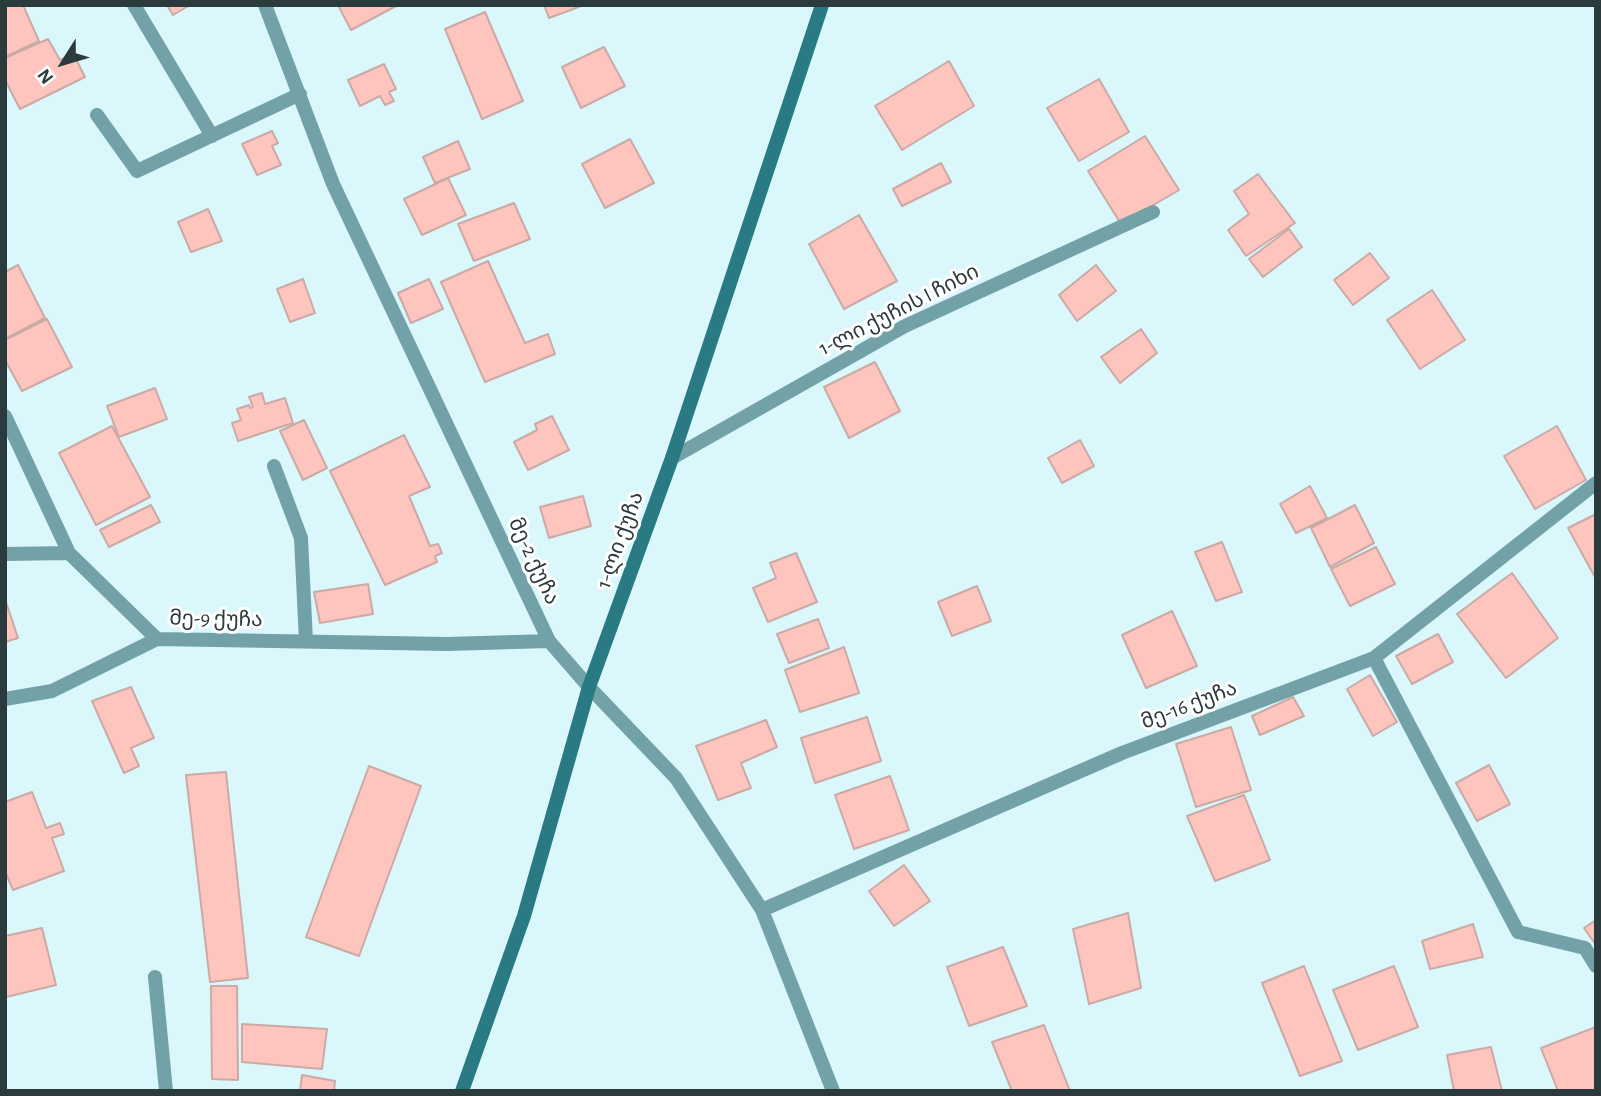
<!DOCTYPE html>
<html>
<head>
<meta charset="utf-8">
<style>
	body { margin:0 }
	#map { position:relative; width:1601px; height:1096px; overflow:hidden; background:#daf8fc; font-family:"Alegreya Sans",sans-serif }
	canvas { display:block }
	.frame { position:absolute; inset:0; border:7px solid #2b3a3c; pointer-events:none }
	.north { position:absolute; left:28px; top:28px; width:70px; height:70px; -webkit-text-stroke:5px #fff; paint-order:stroke; rotate:233deg; font-size:19px; font-weight:700; line-height:28px; text-align:center; color:#2b3a3c }
	.north::after { content:''; display:block; margin:auto; width:24px; height:32px; background:#2b3a3c; clip-path:polygon(50% 0,100% 100%,50% 72%,0 100%) }
</style>
</head>
<body>
<div id="map">
<canvas width="1601" height="1096"></canvas>
<div class="frame"></div>
<div class="north">N</div>
</div>
<script>
const g = document.querySelector('canvas').getContext('2d');
g.lineJoin = 'round';
function paint(path, color) { g.fillStyle = color; g.fill(path, 'evenodd'); }
function trace(path, color, width, dash) { g.strokeStyle = color; g.lineWidth = width; g.lineCap = dash ? 'butt' : 'round'; g.setLineDash(dash || []); g.stroke(path); }
function write(font, color, halo, rows, align = 'center') {
  g.font = font + ' "Alegreya Sans","Noto Sans Georgian",sans-serif'; g.lineWidth = 6; g.setLineDash([]); g.textBaseline = 'middle'; g.strokeStyle = halo; g.fillStyle = color; for (const [text, x, y, turn = 0] of rows) {
    g.save(); g.translate(x, y); g.rotate((+turn || 0) * Math.PI / 180); g.textAlign = isNaN(turn) ? turn : align; if (halo) g.strokeText(text, 0, 0); g.fillText(text, 0, 0); g.restore();
  }
}
const building = new Path2D(`
	M5 5H23L39 41 5 57Z
	M167 5H190L173 15Z
	M338 5H398L351 30Z
	M544 5H584L549 18Z
	M485 12 523 101 482 119 445 29Z
	M48 39 60 60 74 55 85 77 20 109 5 80V58Z
	M604 47 625 86 581 108 562 67Z
	M949 61 974 106 902 150 875 106Z
	M384 64 396 89 389 92 394 101 385 105 380 96 360 106 348 80Z
	M1099 79 1129 132 1079 161 1047 108Z
	M272 131 278 143 272 146 281 165 257 175 242 144Z
	M1145 136 1179 190 1121 224 1088 171Z
	M630 139 654 183 605 208 582 164Z
	M458 141 470 169 435 183 423 157Z
	M941 163 951 182 902 206 893 189Z
	M1258 174 1295 223 1246 256 1228 230 1249 214 1234 191Z
	M448 178 466 215 422 235 404 199Z
	M514 203 530 239 474 261 458 224Z
	M208 209 222 241 191 252 178 222Z
	M859 215 897 281 844 309 809 244Z
	M1289 229 1302 247 1263 277 1249 259Z
	M1370 253 1389 278 1353 305 1334 280Z
	M488 261 525 343 548 334 555 354 485 382 441 282Z
	M18 265 45 318 5 339V272Z
	M1096 265 1116 291 1077 321 1059 295Z
	M303 279 315 313 290 322 277 289Z
	M429 279 443 309 411 323 398 293Z
	M1432 290 1465 340 1420 369 1387 320Z
	M47 319 72 367 22 391 5 360V340Z
	M1141 329 1157 353 1120 383 1101 357Z
	M875 362 900 411 849 438 824 387Z
	M155 388 167 419 119 437 107 406Z
	M262 393 265 404 285 398 293 423 238 441 232 423 241 420 237 409 249 405 250 408 253 407 249 397Z
	M552 416 569 450 528 470 514 442 537 430 535 424Z
	M304 420 327 468 303 480 280 431Z
	M112 426 150 497 96 525 59 453Z
	M1557 426 1586 480 1535 509 1504 456Z
	M404 435 430 487 409 496 430 546 438 544 442 553 435 556 437 562 385 585 330 471Z
	M1080 440 1094 466 1062 483 1048 458Z
	M1310 486 1327 518 1296 533 1280 504Z
	M583 496 591 526 549 538 540 507Z
	M151 505 160 522 109 547 100 530Z
	M1355 505 1374 543 1330 567 1311 528Z
	M1596 514V579L1568 528Z
	M1222 542 1242 592 1216 601 1195 552Z
	M1376 547 1395 584 1350 606 1331 569Z
	M796 553 817 602 768 622 753 588 776 578 770 563Z
	M1512 573 1558 638 1506 678 1457 614Z
	M368 584 373 614 320 623 314 592Z
	M977 586 991 621 952 636 938 602Z
	M5 599 18 638 5 642Z
	M1172 611 1197 666 1146 688 1122 635Z
	M818 619 829 648 789 663 777 634Z
	M1438 634 1453 662 1412 684 1396 656Z
	M844 647 859 693 800 712 785 670Z
	M1370 675 1397 722 1373 736 1347 689Z
	M131 687 154 738 131 748 139 766 124 773 92 701Z
	M1293 697 1304 716 1260 735 1252 716Z
	M867 717 881 761 815 783 801 738Z
	M766 720 777 747 741 763 751 788 718 800 696 746Z
	M1231 727 1251 790 1196 807 1176 744Z
	M1489 765 1510 804 1477 821 1456 783Z
	M369 766 421 786 359 956 306 937Z
	M226 772 248 978 210 982 186 775Z
	M890 776 909 830 854 849 835 795Z
	M32 792 46 828 60 823 64 834 52 838 64 871 13 890 5 871V802Z
	M1244 795 1270 860 1215 881 1187 816Z
	M904 865 930 901 894 926 869 891Z
	M1128 913 1141 988 1089 1004 1073 929Z
	M1596 920V945L1584 928Z
	M1473 924 1483 957 1430 969 1422 941Z
	M42 928 56 985 6 997 5 936Z
	M1003 947 1027 1006 969 1026 947 967Z
	M1304 966 1342 1061 1300 1076 1262 983Z
	M1394 966 1418 1027 1358 1050 1333 990Z
	M211 986H237L238 1080 212 1079Z
	M242 1024 327 1029 322 1069 242 1062Z
	M1044 1025 1070 1091H1012L992 1042Z
	M1596 1027V1091H1558L1541 1048Z
	M1491 1047 1502 1091H1454L1447 1055Z
	M302 1075 335 1081 334 1091H300Z`);
paint(building, '#fec4be');
trace(building, '#cbaaa6', 2);
trace(new Path2D(`
	M134 5 212 136
	M265 5 333 184 549 641 589 687 676 778 762 910 833 1091
	M97 115 137 171 300 94
	M5 416 69 553 157 639 447 644 549 641
	M672 458 905 326 1153 212
	M274 466 301 538 306 641
	M5 554 69 553
	M1374 658 1518 932 1585 948 1596 966
	M5 699 52 691 157 639
	M762 910 1122 753 1374 658 1596 483
	M155 977 166 1091`), '#72a1a8', 14);
trace(new Path2D(`
	M462 1091 524 916 589 687 672 458 822 5`), '#2a7a84', 14);
write('21px', '#2b3a3c', '#fff', [
	["1-ლი ქუჩის I ჩიხი",899,310,-27],
	["1-ლი ქუჩა",620,540,-70],
	["მე-2 ქუჩა",534,561,65],
	["მე-9 ქუჩა",216,619,1],
	["მე-16 ქუჩა",1189,705,-21]
]);
</script>
</body>
</html>
